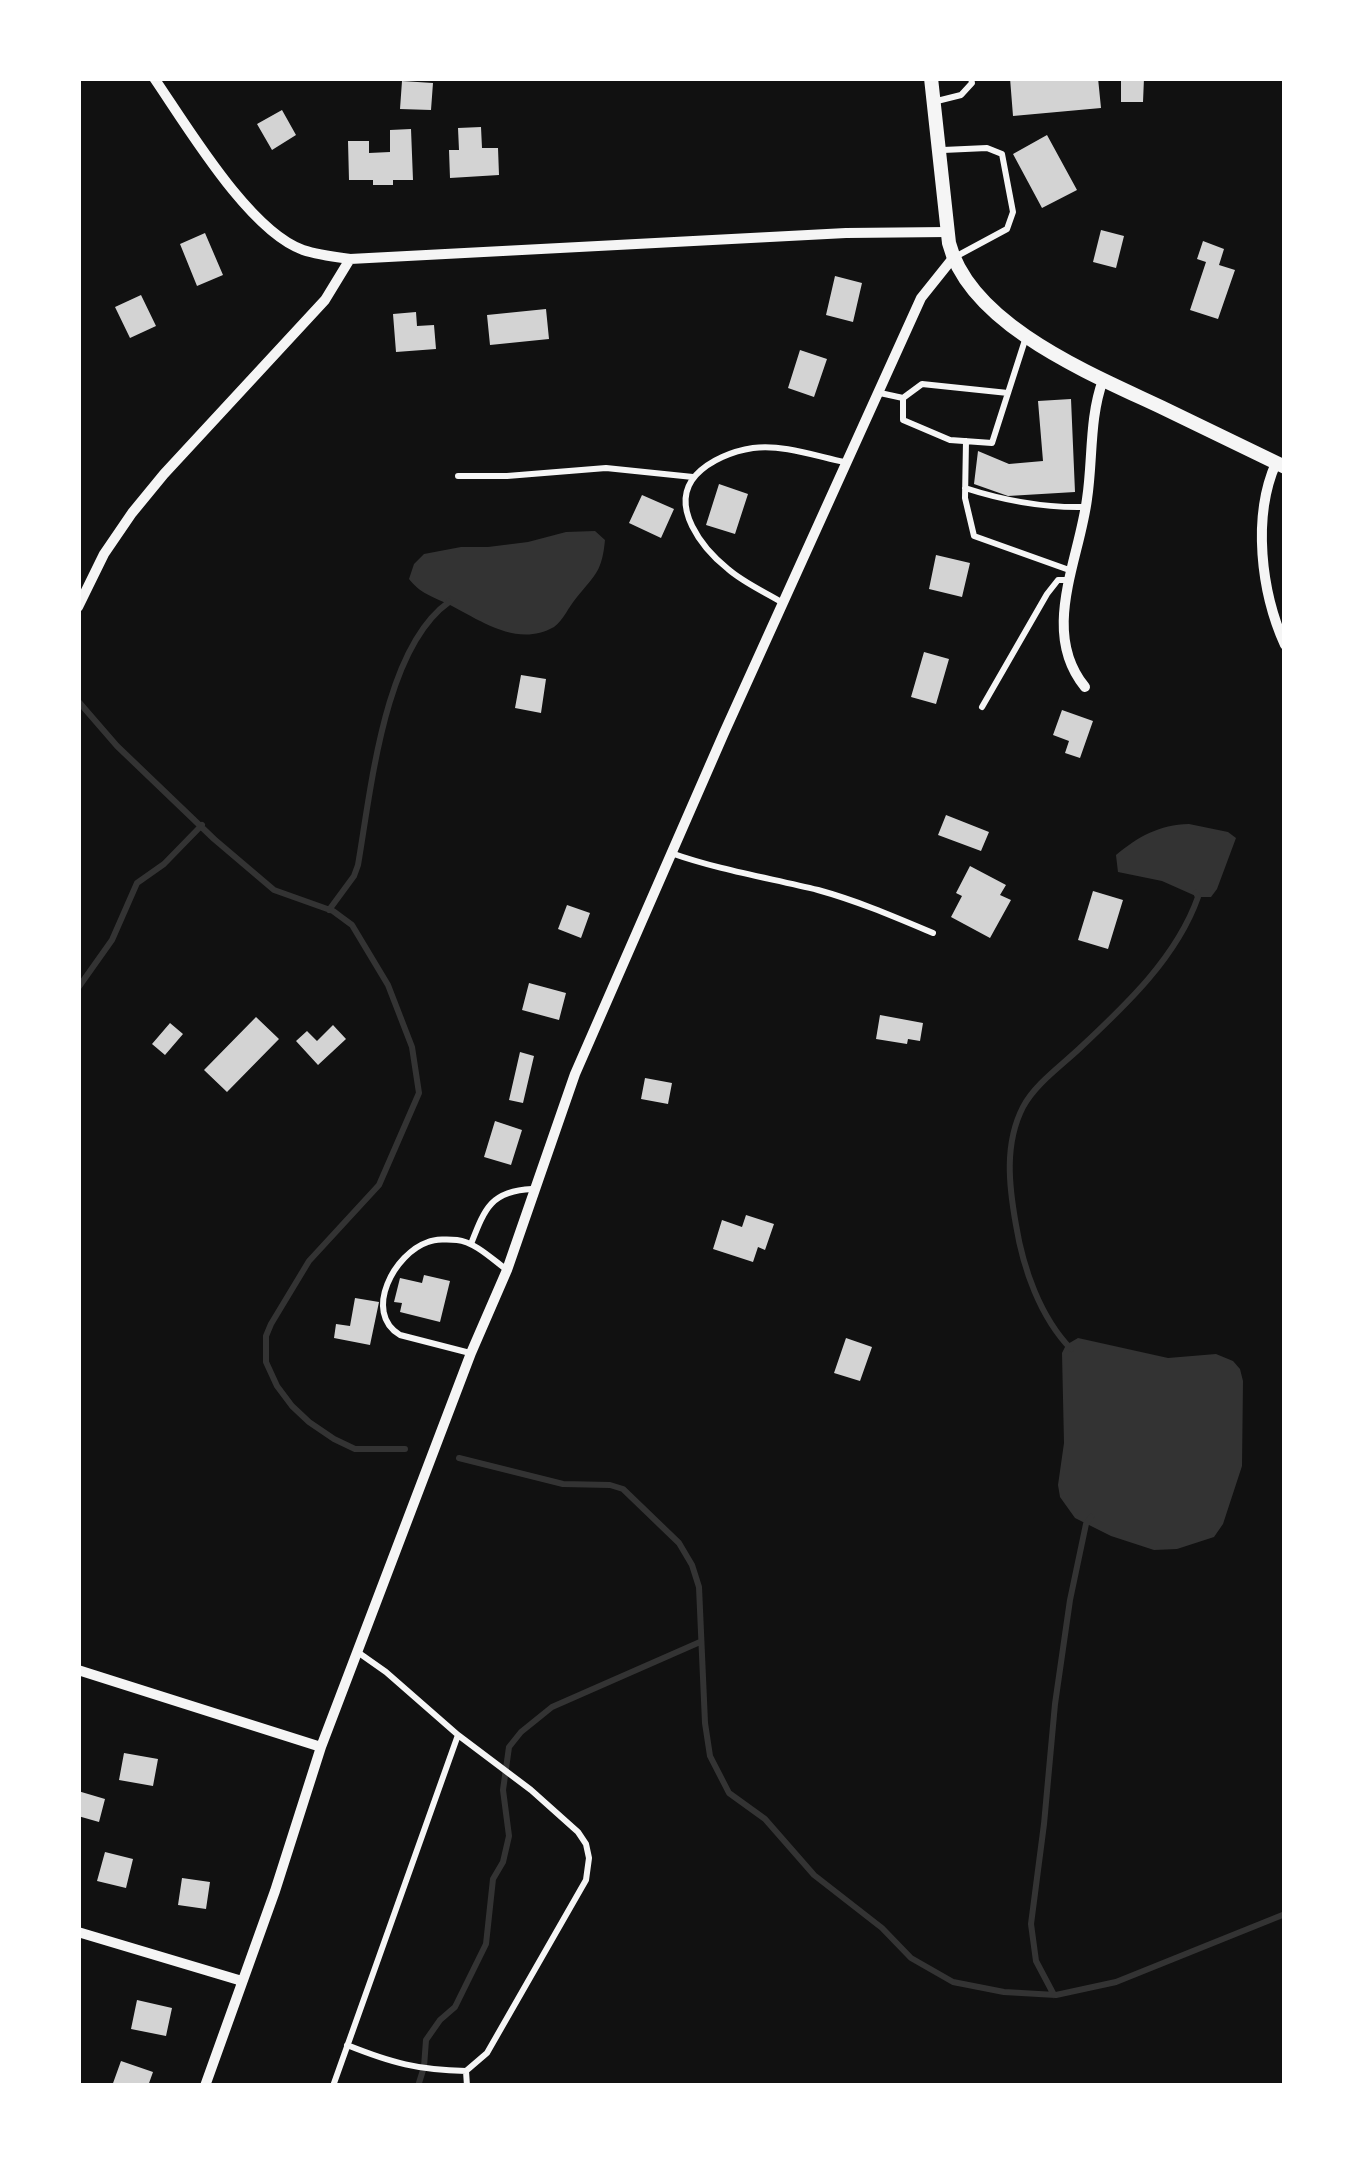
<!DOCTYPE html>
<html>
<head>
<meta charset="utf-8">
<style>
	body { margin:0 }
	#map { position:relative; width:1363px; height:2164px; overflow:hidden; background:#111; font-family:"Golos Text",sans-serif }
	canvas { display:block }
	.frame { position:absolute; inset:0; border:81px solid #fff; pointer-events:none }
</style>
</head>
<body>
<div id="map">
<canvas width="1363" height="2164"></canvas>
<div class="frame"></div>
</div>
<script>
const g = document.querySelector('canvas').getContext('2d');
g.lineJoin = 'round';
function paint(path, color) { g.fillStyle = color; g.fill(path, 'evenodd'); }
function trace(path, color, width, dash) { g.strokeStyle = color; g.lineWidth = width; g.lineCap = dash ? 'butt' : 'round'; g.setLineDash(dash || []); g.stroke(path); }
paint(new Path2D(`
	M595 531 605 540C602 571 596 574 577 597 569 606 563 621 554 627 517 648 480 620 448 604 431 596 420 593 409 579L414 564 424 554 461 547H488L528 542 566 532Z
	M1189 824 1228 832 1236 838 1217 889 1211 897H1198L1162 881 1118 872 1116 855C1139 836 1159 825 1189 824Z
	M1078 1338 1168 1358 1216 1354 1233 1361 1240 1369 1243 1381 1242 1466 1223 1524 1214 1537 1177 1549 1154 1550 1111 1536 1075 1518 1060 1497 1058 1485 1064 1443 1062 1353 1066 1345Z`), '#333');
trace(new Path2D(`
	M78 701 117 746 214 839 274 890 333 911 352 925 388 985 412 1047 419 1093 379 1185 309 1261 271 1324 266 1336V1362L277 1386 292 1406 309 1422 334 1439 355 1449H405
	M329 910 354 876 358 865C371 790 384 648 449 602
	M78 988 112 940 137 883 164 864 202 825
	M1071 1349C1040 1317 1023 1268 1016 1225 1009 1186 1004 1144 1023 1107 1035 1084 1061 1066 1080 1048 1126 1005 1177 957 1198 897L1196 893
	M459 1458 563 1484 610 1485 623 1489 679 1543 692 1565 699 1587 705 1723 710 1756 729 1793 765 1819 814 1875 882 1928 911 1958 953 1982 1004 1992 1056 1995 1116 1982 1285 1914
	M1054 1995 1036 1961 1031 1924 1044 1824 1055 1704 1070 1600 1086 1524 1091 1517
	M418 2086 424 2067 426 2040 440 2020 455 2007 486 1944 493 1879 503 1862 509 1836 503 1790 509 1747 521 1732 552 1707 700 1642`), '#333', 6);
paint(new Path2D(`
	M1010 78H1074V80L1098 78 1101 108 1013 116Z
	M1121 78H1144L1143 102H1121Z
	M402 81 433 83 431 110 400 109Z
	M282 110 296 135 272 150 257 124Z
	M481 127 482 148H498L499 175 450 178 449 150H459L458 128Z
	M411 129 413 180H393V185H373V180H349L348 141H369V153L390 152V130Z
	M1047 135 1077 190 1042 208 1013 154Z
	M1101 230 1124 236 1116 268 1093 262Z
	M205 233 223 275 197 286 180 244Z
	M1203 241 1224 249 1219 265 1235 270 1218 319 1190 310 1206 262 1197 259Z
	M835 276 862 283 853 322 826 315Z
	M141 295 156 326 130 338 115 307Z
	M546 309 549 339 490 345 487 315Z
	M416 312 417 326 434 325 436 349 396 352 393 314Z
	M800 350 827 359 814 397 788 388Z
	M1071 399 1075 492 1008 496 974 484 978 451 1009 464 1043 461 1038 401Z
	M719 484 748 494 735 534 706 525Z
	M642 495 674 509 661 538 629 523Z
	M936 555 970 563 962 597 929 589Z
	M924 652 949 659 936 704 911 697Z
	M521 675 546 679 541 713 515 708Z
	M1062 710 1093 721 1080 758 1065 753 1069 741 1053 735Z
	M946 815 989 832 981 851 938 835Z
	M970 866 1006 885 1000 895 1011 900 990 938 951 917 962 896 956 893Z
	M1093 891 1123 900 1108 949 1078 940Z
	M567 905 590 913 581 938 558 929Z
	M529 983 566 993 559 1020 522 1010Z
	M880 1015 923 1023 920 1041 908 1039 907 1044 876 1039Z
	M256 1017 279 1039 227 1092 204 1070Z
	M170 1023 183 1034 165 1055 152 1044Z
	M333 1025 346 1039 318 1065 296 1041 307 1031 317 1041Z
	M520 1052 534 1056 523 1103 509 1100Z
	M645 1078 672 1083 668 1104 641 1099Z
	M495 1121 522 1130 511 1165 484 1157Z
	M746 1215 774 1224 765 1250 758 1247 753 1262 713 1249 722 1220 742 1227Z
	M424 1275 450 1281 440 1322 400 1312 402 1303 394 1302 400 1278 422 1283Z
	M355 1298 379 1302 370 1345 334 1338 336 1324 350 1326Z
	M846 1338 872 1347 860 1381 834 1373Z
	M124 1753 158 1759 153 1786 119 1780Z
	M78 1791 105 1799 99 1822 78 1816Z
	M105 1852 133 1859 126 1888 97 1881Z
	M182 1878 210 1882 206 1909 178 1905Z
	M137 2000 172 2008 166 2036 131 2029Z
	M121 2061 153 2072 148 2086H112Z`), '#d3d3d3');
trace(new Path2D(`
	M937 101 961 95 972 83 971 78
	M943 150 987 148 1002 154 1013 212 1007 229 955 257
	M880 393 903 398 922 384 1008 393 1026 337
	M903 398V420L950 440 992 443 1008 393
	M966 441 965 498 974 536 1072 571
	M458 476H507L606 468 693 477
	M965 488C1005 501 1042 508 1085 507
	M783 603C765 592 744 583 728 569 703 549 668 506 696 475 710 460 733 451 753 448 782 444 816 456 844 462
	M982 707 1047 594 1058 580H1070
	M671 853C719 870 769 878 818 890 858 901 895 917 933 933
	M471 1244C485 1208 491 1191 532 1189
	M470 1353 400 1335C362 1312 395 1253 428 1242 435 1239 449 1239 457 1240 475 1242 492 1259 507 1270
	M347 2045C392 2063 418 2070 466 2071L487 2053 586 1880 589 1858 586 1844 578 1832 531 1790 458 1735 386 1672 359 1653
	M466 2071 467 2086
	M333 2086 458 1735`), '#f5f5f5', 6);
trace(new Path2D(`
	M154 78C187 126 249 231 303 250 318 255 335 257 350 259L846 233 948 232
	M1276 463C1252 517 1261 592 1285 645
	M78 607 104 554 132 513 164 474 325 300 350 259
	M1085 687C1040 632 1079 561 1087 499 1093 460 1089 418 1103 380
	M78 1670 321 1747
	M78 1932 242 1981
	M205 2086 275 1891 321 1747 471 1353 507 1270 575 1074 724 733 921 298 953 258`), '#f5f5f5', 10);
trace(new Path2D(`
	M931 78 949 243C970 325 1091 374 1161 407 1202 427 1243 447 1285 467`), '#f5f5f5', 14);
</script>
</body>
</html>
